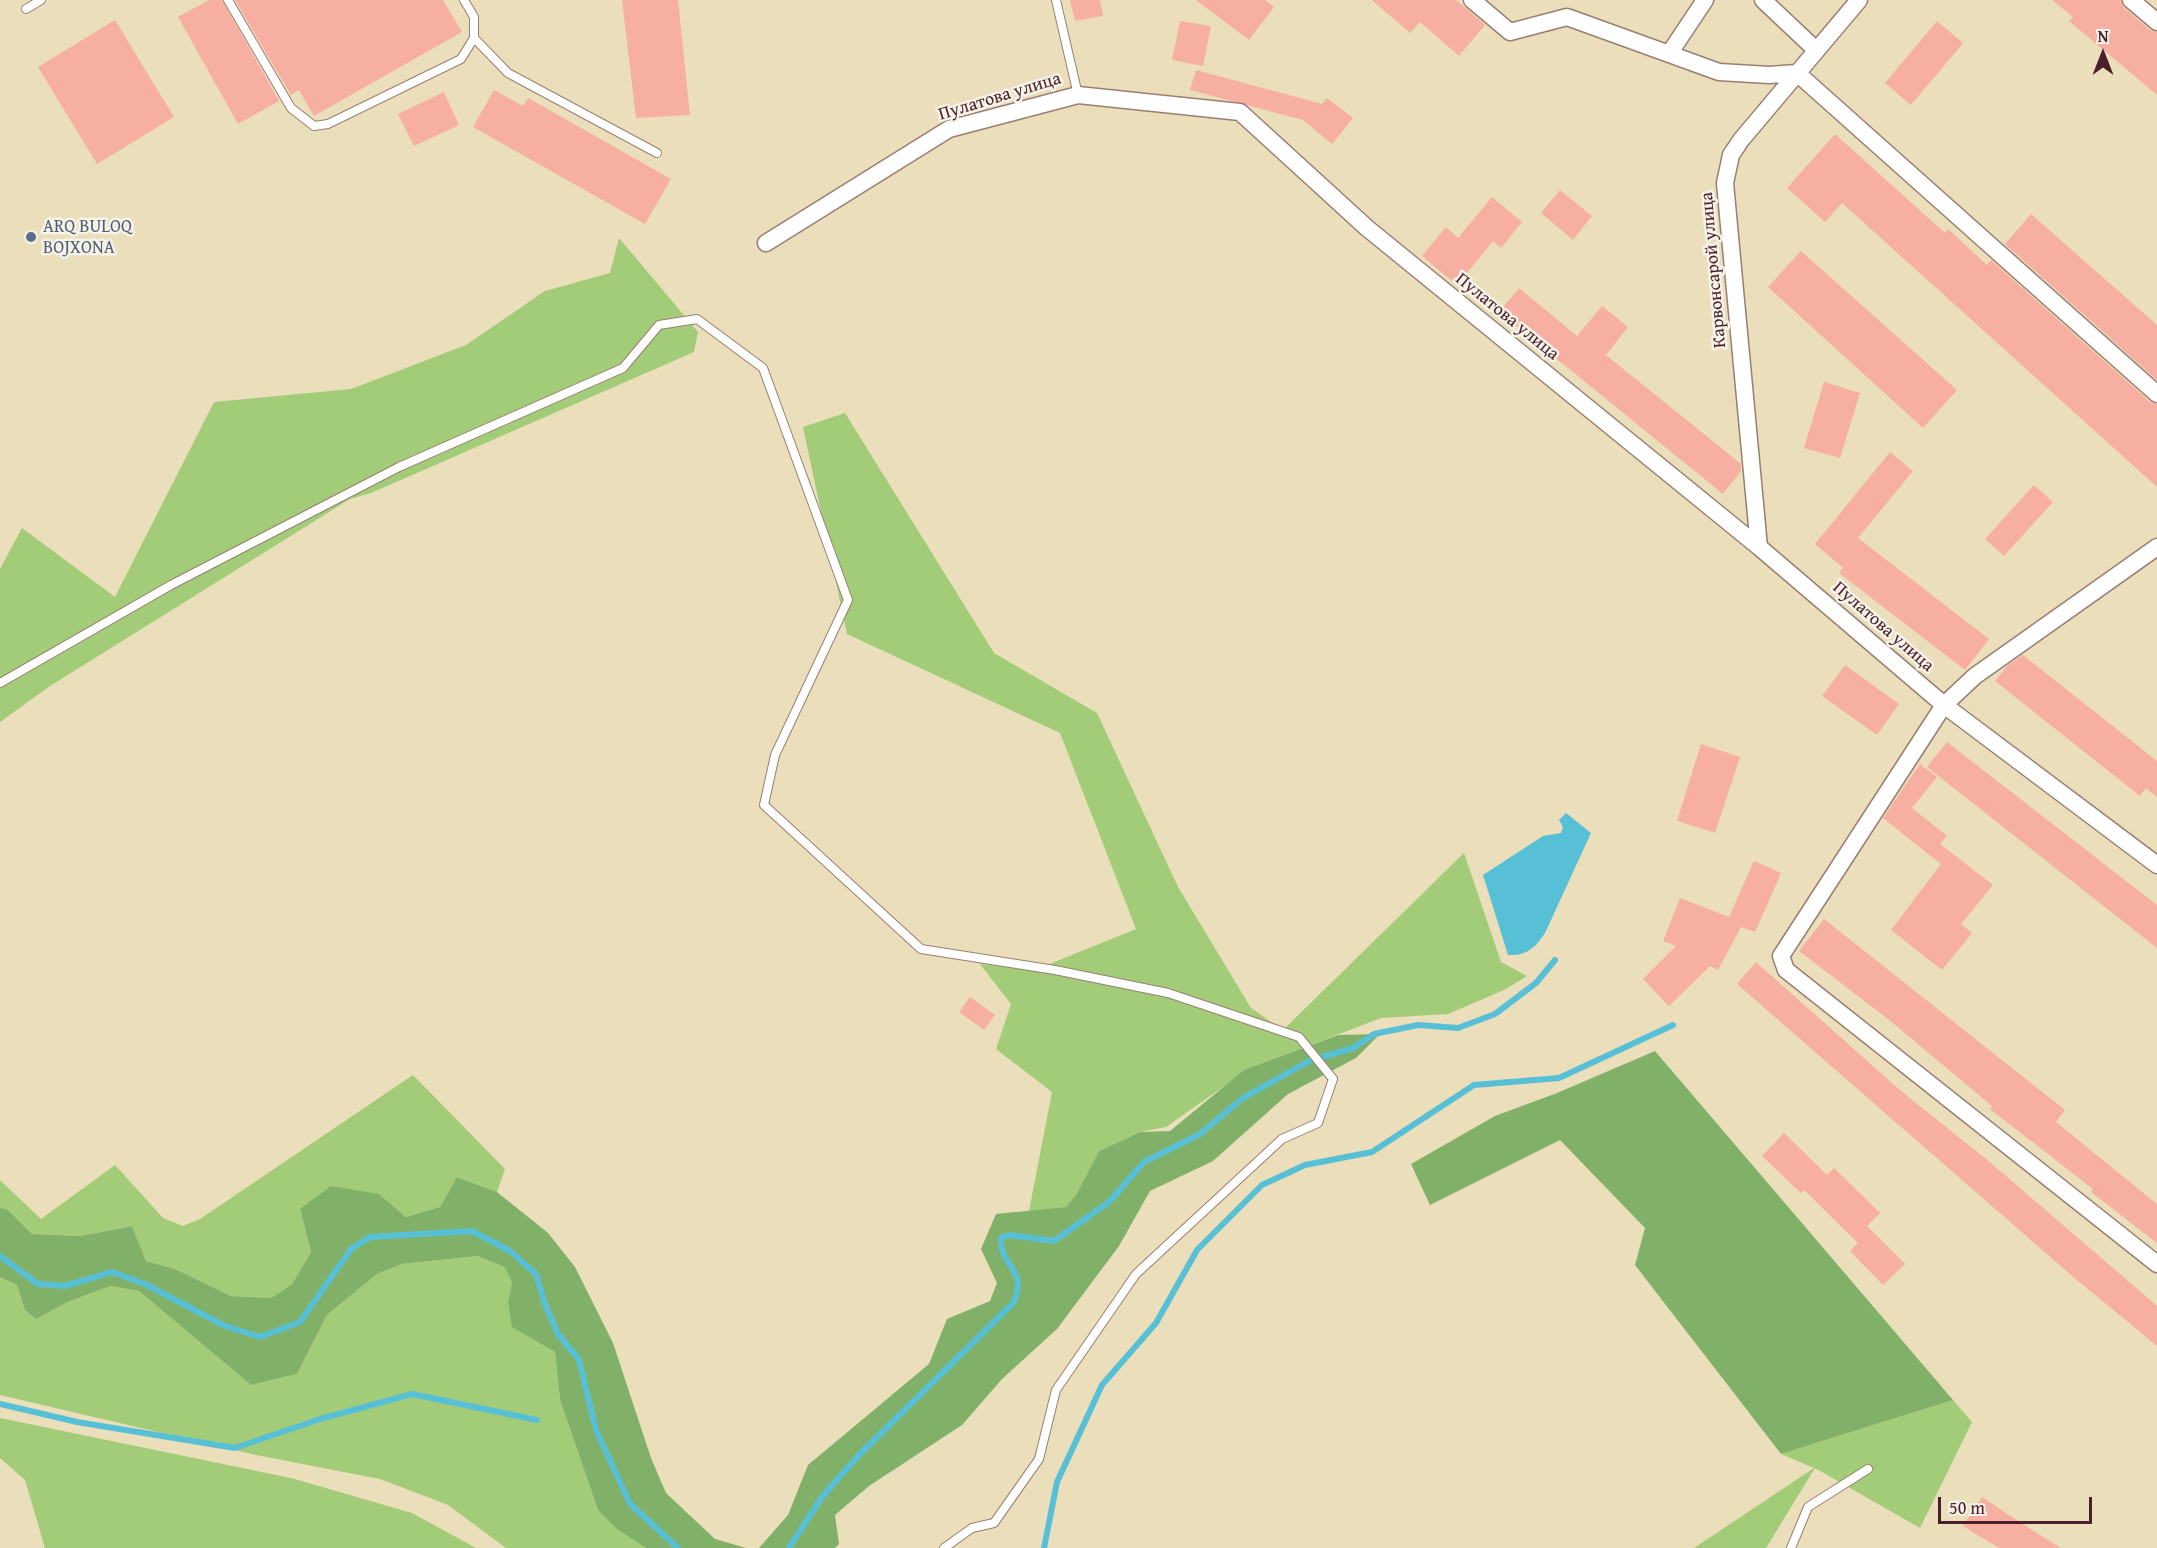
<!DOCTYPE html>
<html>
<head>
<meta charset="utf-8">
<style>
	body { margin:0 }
	#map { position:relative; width:2157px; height:1548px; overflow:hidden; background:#ebdeba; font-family:"Gentium Book Plus",serif }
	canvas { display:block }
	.north { position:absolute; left:2073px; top:24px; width:60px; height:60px; -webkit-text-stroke:4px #f7f3e8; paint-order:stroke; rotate:0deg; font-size:16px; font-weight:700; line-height:24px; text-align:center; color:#4a1f2b }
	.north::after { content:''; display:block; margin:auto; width:21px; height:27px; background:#4a1f2b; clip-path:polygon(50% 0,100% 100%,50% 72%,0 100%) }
	.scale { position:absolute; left:1938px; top:1497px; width:154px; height:27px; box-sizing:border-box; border:3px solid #4a1f2b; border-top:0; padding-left:8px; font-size:18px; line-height:21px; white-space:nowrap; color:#4a1f2b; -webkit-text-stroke:4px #f7f3e8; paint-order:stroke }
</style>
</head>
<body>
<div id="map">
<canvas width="2157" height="1548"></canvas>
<div class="north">N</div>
<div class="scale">50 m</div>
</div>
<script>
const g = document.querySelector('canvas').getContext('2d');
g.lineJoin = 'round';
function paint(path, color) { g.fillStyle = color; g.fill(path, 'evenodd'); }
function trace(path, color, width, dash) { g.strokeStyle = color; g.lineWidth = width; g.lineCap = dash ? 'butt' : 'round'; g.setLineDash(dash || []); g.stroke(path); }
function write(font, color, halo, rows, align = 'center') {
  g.font = font + ' "Gentium Book Plus",serif'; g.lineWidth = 5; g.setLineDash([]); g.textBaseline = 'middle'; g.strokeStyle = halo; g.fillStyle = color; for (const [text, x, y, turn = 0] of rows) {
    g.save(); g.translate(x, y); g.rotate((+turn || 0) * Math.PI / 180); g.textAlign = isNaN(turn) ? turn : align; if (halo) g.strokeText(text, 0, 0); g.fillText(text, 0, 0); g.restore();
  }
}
paint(new Path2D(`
	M619 238 698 332 694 352 371 493 350 499 50 686 0 722V569L22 528 115 597 214 402 351 389 466 345 545 291 610 273Z
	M845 413 994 653 1097 713 1178 887 1251 1008 1283 1030 1464 853 1501 962 1527 976 1504 990 1448 1014 1381 1018 1250 1068 1166 1127 1140 1132 1099 1151 1076 1195 1066 1207 1029 1211 1052 1092 996 1049 1011 1004 980 964 1035 970 1136 929 1060 733 847 634 803 427Z
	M413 1075 505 1169 497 1192 457 1177 440 1207 406 1217 379 1194 300 1209 311 1252 292 1284 271 1298 231 1296 175 1269 146 1261 132 1226 80 1236 32 1234 7 1209 0 1208V1180L41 1219 115 1165 163 1218 183 1226 200 1219Z
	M478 1256 508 1265 512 1282 508 1303 513 1327 555 1352 560 1400 598 1510 646 1548H506L448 1505 380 1479 256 1455 0 1395V1277L17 1285 25 1310 36 1319 68 1302 110 1286 139 1291 251 1385 297 1374 327 1315 377 1274 402 1264Z
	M1953 1400 1972 1422 1920 1528 1815 1468 1766 1548H1694L1814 1468 1781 1454Z
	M0 1418 291 1478 412 1513 476 1548H45L25 1480 0 1458Z`), '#a2cc78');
paint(new Path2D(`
	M1380 1034 1356 1058 1288 1094 1213 1161 1150 1191 1119 1246 1057 1329 1002 1379 962 1425 869 1486 835 1515 839 1544 835 1548H759L788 1515 808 1465 929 1364 947 1319 990 1301 997 1283 981 1249 996 1214 1066 1207 1076 1195 1099 1151 1140 1132 1170 1131 1244 1070 1338 1035Z
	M1655 1051 1953 1400 1781 1454 1635 1265 1645 1228 1560 1140 1430 1205 1411 1164 1495 1116 1557 1093Z
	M457 1177 497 1192 548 1233 575 1267 613 1343 651 1458 666 1493 715 1539 746 1548H646L617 1529 598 1510 560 1400 555 1352 512 1327 508 1303 512 1282 505 1267 478 1256 402 1264 377 1274 327 1315 297 1374 251 1385 139 1291 110 1286 68 1302 36 1319 25 1310 17 1285 0 1277V1208L7 1209 32 1234 80 1236 132 1226 146 1261 175 1269 231 1296 271 1298 292 1284 311 1252 300 1209 331 1186 379 1194 406 1217 440 1207Z`), '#81b068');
paint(new Path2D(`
	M1566 813 1591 833 1545 933C1535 948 1527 956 1508 955L1483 875 1543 836 1561 833 1563 827 1559 820Z`), '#58c0d6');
trace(new Path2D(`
	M0 1256 38 1284 65 1286 112 1272 145 1284 225 1326 260 1337 300 1322 351 1249 370 1237 472 1231 510 1251 536 1274 545 1304 558 1334 579 1360 596 1430 630 1504 678 1548
	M0 1404 77 1422 235 1448 320 1419 412 1394 537 1420
	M789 1548 822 1497 857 1457 1014 1302C1028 1267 999 1267 1001 1238L1009 1235 1054 1241 1109 1202 1144 1162 1200 1134 1243 1098 1309 1061 1353 1048 1374 1034 1418 1025 1458 1028 1495 1014 1536 983 1555 960
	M1044 1548 1057 1482 1102 1385 1156 1323 1197 1250 1262 1185 1305 1165 1372 1152 1474 1085 1559 1078 1673 1025`), '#58c0d6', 6);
paint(new Path2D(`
	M209 0H222L279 101 238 124 178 17Z
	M235 0H443L462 32 314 116 299 90 291 95Z
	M622 0H678L690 115 636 118Z
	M1070 0H1100L1103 16 1075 21Z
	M1196 0H1265L1274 7 1249 40Z
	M1372 0H1456L1485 25 1459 56 1420 22 1410 33Z
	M2052 0H2121L2124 8 2150 30 2157 32V95L2069 21 2073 17Z
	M115 20 174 117 97 164 38 67Z
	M1180 21 1211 26 1203 66 1172 60Z
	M1937 21 1963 43 1911 105 1885 83Z
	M1196 70 1322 104 1327 98 1353 118 1332 144 1303 120 1190 90Z
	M494 90 523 106 528 98 671 179 645 224 473 127Z
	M444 92 459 125 414 146 398 114Z
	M1835 134 1945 233 1948 229 1987 265 1991 260 2150 402 2157 404V487L1842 203 1825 222 1787 188Z
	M1560 190 1592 216 1573 240 1541 213Z
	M1492 197 1522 222 1501 248 1493 241 1457 285 1422 256 1446 227 1458 238Z
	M2031 214 2157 325V380L2005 244Z
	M1801 251 1957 390 1923 428 1768 287Z
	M1519 288 1577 336 1602 306 1628 327 1606 355 1741 464V471L1723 494 1499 312Z
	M1824 382 1860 393 1840 458 1804 448Z
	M1890 452 1913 471 1858 538 1989 639 1965 670 1839 573 1843 568 1815 544Z
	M2034 485 2053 502 2004 556 1985 539Z
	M2023 655 2157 761V797L2146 788 2140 796 1995 681 2007 666Z
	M1845 665 1899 704 1877 735 1822 696Z
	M1947 742 2157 905V948L1927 767Z
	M1701 744 1740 757 1715 833 1677 821Z
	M1920 764 1937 777 1912 808 1947 836 1940 844 1993 885 1961 924 1972 933 1942 970 1891 930 1941 864 1883 818Z
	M1754 861 1781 873 1755 932 1741 927 1718 970 1710 966 1669 1006 1643 979 1676 946 1663 941 1680 898 1729 917Z
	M1824 919 2065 1110 2056 1122 2157 1204V1243L2091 1192 2093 1189 1990 1109 1992 1106 1888 1019 1799 951Z
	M1756 962 1901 1091 1991 1163 2157 1306V1346L2071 1275 1737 984Z
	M970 997 995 1015 984 1030 959 1012Z
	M1784 1133 1827 1175 1834 1168 1880 1213 1867 1226 1905 1264 1883 1285 1850 1251 1858 1243 1804 1190 1801 1193 1762 1156Z
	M1982 1497 2035 1532 2061 1548H1999L1963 1526Z`), '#f6afa0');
const service = new Path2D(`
	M228 0 291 108 314 126 328 124 461 59 474 38V17L464 0
	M1056 0 1078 95
	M26 9 41 0
	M474 38 508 73 657 153
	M0 683 171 585 399 467 623 368 659 325 697 319 763 368 848 600 775 755 764 805 921 949 1055 970 1168 993 1299 1037 1333 1079 1318 1123 1282 1139 1136 1274 1056 1390 1039 1459 994 1523 972 1528 944 1548
	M1791 1548 1808 1507 1868 1469`);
const minor = new Path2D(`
	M1472 0 1510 32 1567 17 1719 72 1769 75 1797 73 2157 394
	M1763 0 1816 50
	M2131 0 2157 22
	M1669 54 1705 0
	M766 243 949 129 1078 95 1240 112 1367 228 1759 547 1944 705 2157 865
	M1759 547 1725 183 1731 155 1741 140 1859 0
	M2157 547 1975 676 1944 705 1781 956 1786 970 2157 1264`);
trace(service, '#9a7e72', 10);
trace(minor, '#9a7e72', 19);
trace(service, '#fff', 8);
trace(minor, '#fff', 16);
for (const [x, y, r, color] of [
	[31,237,6,"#5c6f8a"]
]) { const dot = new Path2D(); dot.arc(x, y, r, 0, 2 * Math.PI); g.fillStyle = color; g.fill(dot); trace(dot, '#f7f3e8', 2); }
write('18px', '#4a1f2b', '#f7f3e8', [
	["Пулатова улица",1000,97,-17],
	["Карвонсарой улица",1714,270,-95],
	["Пулатова улица",1507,317,39],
	["Пулатова улица",1883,627,41]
]);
write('18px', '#4e5e75', '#f7f3e8', [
	["ARQ BULOQ",43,227],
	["BOJXONA",43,248]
], 'left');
</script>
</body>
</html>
